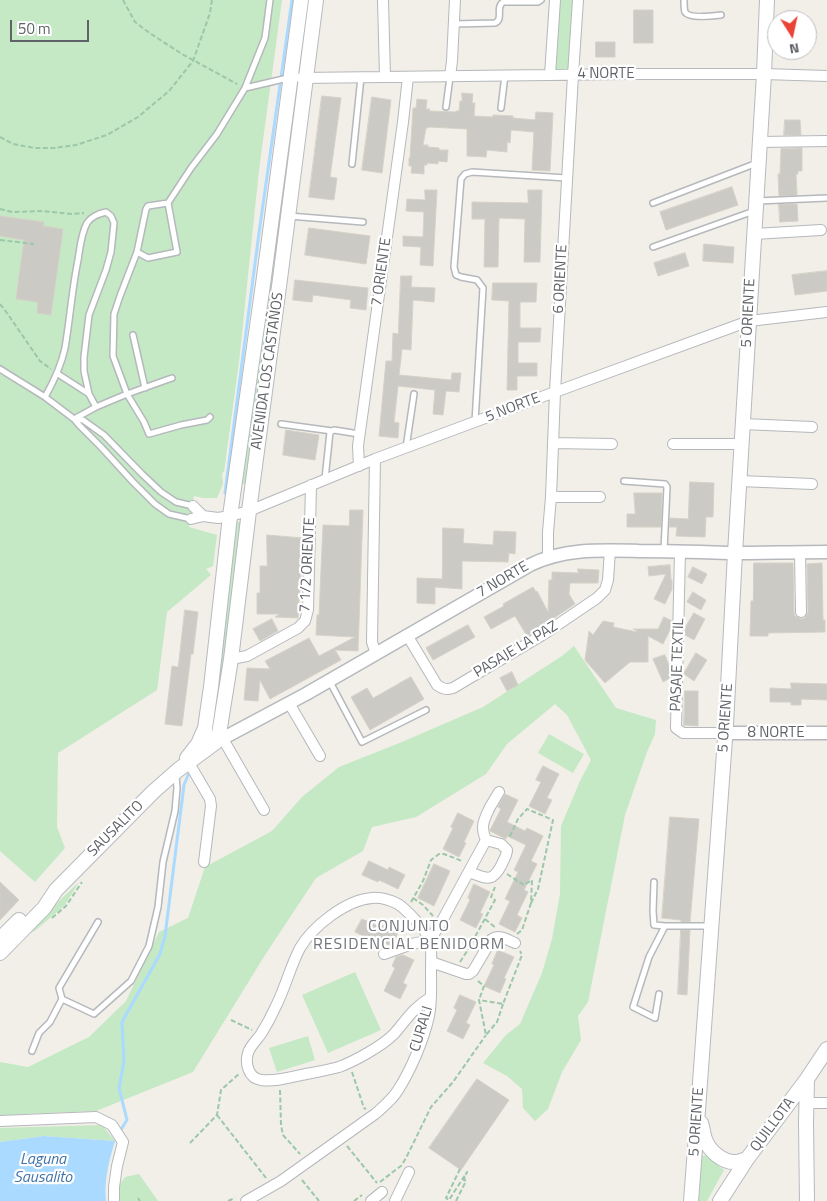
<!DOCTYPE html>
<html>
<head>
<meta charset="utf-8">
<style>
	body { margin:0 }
	#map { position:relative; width:827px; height:1201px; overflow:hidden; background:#f1efe8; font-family:"Titillium Web",sans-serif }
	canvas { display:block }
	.north { position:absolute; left:767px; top:10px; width:50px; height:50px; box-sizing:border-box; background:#fff; border:1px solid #bfc1c3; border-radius:50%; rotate:170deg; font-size:14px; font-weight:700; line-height:20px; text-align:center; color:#5f6368 }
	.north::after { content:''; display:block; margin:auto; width:18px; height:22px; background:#ea4335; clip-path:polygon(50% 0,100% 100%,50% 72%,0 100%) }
	.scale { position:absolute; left:10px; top:20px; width:79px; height:22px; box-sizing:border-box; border:2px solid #5f6368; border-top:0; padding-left:6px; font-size:15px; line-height:18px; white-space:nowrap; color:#5f6368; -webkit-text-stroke:4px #fff; paint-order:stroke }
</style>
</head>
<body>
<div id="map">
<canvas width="827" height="1201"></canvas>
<div class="north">N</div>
<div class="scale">50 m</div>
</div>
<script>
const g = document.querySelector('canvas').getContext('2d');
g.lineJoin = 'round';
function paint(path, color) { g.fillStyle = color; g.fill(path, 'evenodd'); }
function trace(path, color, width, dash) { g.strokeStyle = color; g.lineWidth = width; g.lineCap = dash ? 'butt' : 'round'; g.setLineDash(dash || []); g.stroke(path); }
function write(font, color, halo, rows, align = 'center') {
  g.font = font + ' "Titillium Web",sans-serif'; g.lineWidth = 4.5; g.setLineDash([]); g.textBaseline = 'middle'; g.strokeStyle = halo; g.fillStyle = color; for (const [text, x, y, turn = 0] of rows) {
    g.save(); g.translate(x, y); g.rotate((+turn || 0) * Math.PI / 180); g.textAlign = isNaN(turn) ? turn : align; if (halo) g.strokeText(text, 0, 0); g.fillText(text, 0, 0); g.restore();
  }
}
paint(new Path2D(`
	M0 0H282L259 170 239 362 224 472 222 473 223 484 217 498H203L194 496 189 527 217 535 213 566 206 569 211 575 167 612 157 690 58 753 57 827 65 848 35 882 0 851Z
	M305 0H311L248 483 242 484Z
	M559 0H575L570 69H554Z
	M243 521 216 722 211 720 237 522Z
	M574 646 616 708 656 720 655 734 647 752 625 815 588 1002 578 1016 581 1040 562 1072 548 1109 535 1121 523 1108 522 1089 507 1076 483 1063 506 1035 520 1024 542 973 552 939 560 894 561 826 580 781 591 760 567 715 555 704 507 744 486 774 416 817 372 827 363 851 316 878 265 955 193 1072 96 1111 0 1115V1062L28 1067 89 1037 126 1001 159 932 188 918 205 867 272 831 302 797 339 767 402 742 483 707 562 656Z
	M549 734 584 754 573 773 538 753Z
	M79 882 65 905 36 930 26 935 25 933Z
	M355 972 381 1030 328 1053 302 995Z
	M308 1036 315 1060 277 1072 269 1048Z
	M102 1125 115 1141 44 1136 0 1142V1128Z
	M705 1155 724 1170 707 1201H699L701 1157Z
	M139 1174 158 1201H120L118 1187 125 1177Z`), '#c5e8c5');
paint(new Path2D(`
	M44 1136 115 1141C109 1161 104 1180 106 1201H0V1142Z`), '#aadaff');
trace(new Path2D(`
	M225 493 259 233 292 0
	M120 1131 127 1120 119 1088 124 1061 122 1022 160 954 165 936 184 785 189 773`), '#aadaff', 3);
const building = new Path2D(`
	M634 10H653V43H634Z
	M596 42H615V57H596Z
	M462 93 473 94 472 103H475L474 116 493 117V115L513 116V118L535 120 536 112 553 113 550 171 532 170 534 132 511 130 510 143 507 142V152L487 150 486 157 467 156V129L429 127 428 128H426L423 145H428V147L439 148V150H448L447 162 438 161V164L427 163V165H424V174L411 173 412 166H409V158H410L413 108H416L417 99 427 100 426 109H430L429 111 456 112V111H459L460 101H462Z
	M322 96 341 98 330 177 337 178 334 200 309 197Z
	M372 97 391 100 382 173 362 170Z
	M785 120H800L801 135H784Z
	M802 148V171H798V174H796L797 195 779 196 778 174H780L781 149Z
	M732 187 738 205 666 230 660 212Z
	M425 190H437L433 266 420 265 421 247 403 246V236L423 237 424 212 406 211 407 199 425 200Z
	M528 190H542L540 262H524L525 219 499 218 498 267H484L485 219H472V202L528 203Z
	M779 204H797L798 221 780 222Z
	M0 216 44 222 43 226 63 229 51 315 37 313 38 302 16 299 24 240 0 236Z
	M309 228 370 236 366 264 305 255Z
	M704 244 734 247 733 263 703 261Z
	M685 253 689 266 658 276 654 263Z
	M827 271V291L795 295 792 275Z
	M401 276H412L411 287 435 288 434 302 413 300 411 350 402 349 399 375 451 380 452 373H461L459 392 446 391 443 415 433 414 435 390 398 386 394 422 399 423 398 438 379 436 386 361H392L393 333 398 334Z
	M295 280 368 288 366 310 350 308 351 300 313 295 312 302 293 300Z
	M493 283H537L536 302H520V328H541L540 342H518V363H537V376H517V390H507L509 301 492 300Z
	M286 430 319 435 315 460 283 455Z
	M690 482 714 483 713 517H706L705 537 676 536 677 527H669L670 518 688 519Z
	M634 493H662L661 527H627V514H635Z
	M350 510H363L358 651 335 650 341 660 270 699 260 680 258 701 244 700 247 668 270 669 265 661 309 638 319 656 355 637 316 635 317 615H319L323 525 349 526Z
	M443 528 464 529 463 543 493 545 494 531 516 532 515 554 509 553 508 562 462 561V589L435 587V604L417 603V578L442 579Z
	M267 535 303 538 298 618 275 617 280 614H257V593H260V566H267Z
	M754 563H793L794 612 795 616 801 619 805 618 808 612 807 564 822 563 823 620H825V632L768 633V636H750L751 601H753Z
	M670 565 671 580H672V589L665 604 654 599 666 574 649 576 648 567Z
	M693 567 707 574 702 584 688 577Z
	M578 569 599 570 598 583H570L569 594 575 604 527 636 515 616 491 629 484 617 504 606 503 604 533 587 536 592 537 591 548 612 549 580H552V572L578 573Z
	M693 592 706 600 701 610 687 602Z
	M185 610 198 612 193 654H191L182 726 165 724 172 666 178 667Z
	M694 613 705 619 694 640 685 635V628Z
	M664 617 672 621 671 628 663 644 648 636V662H630L605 683 585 660 589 631 593 635 603 621 614 623 613 627 637 632V631L633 629H658Z
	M272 619 278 631 260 641 253 629Z
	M468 625 475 637 433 660 426 648Z
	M696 653 707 660 694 681 684 674V673Z
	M665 655 670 668V678L663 682 653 659Z
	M512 672 518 685 507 691 500 678Z
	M411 677 424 699 370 730 351 697 367 688 373 698Z
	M791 683 827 684V700L801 699V705H791V702H770V688L791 689Z
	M685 691H698V726L684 725Z
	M543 766 559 774 547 798 552 800 545 814 529 806 541 782 536 780Z
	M505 794 518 800 507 822 525 831 527 828 543 836 531 861 537 864 524 890 528 892 517 915 522 918 515 932 499 924 510 901 505 899 518 872 514 870 526 845 507 836 506 839 490 831V830L501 809 498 807Z
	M458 813 474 821 464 842 466 843 459 857 443 849 453 828 451 827Z
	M670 817 699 819 690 922H681V920L662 918Z
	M369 861 388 870 389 867 405 875 398 889 379 880 378 882 362 875Z
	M434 864 450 871 434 906 418 898Z
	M0 882 19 900 0 920Z
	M474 884 490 892 480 913 483 914 476 928 460 920 470 900 468 898Z
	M362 919 381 927 382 925 398 932 393 944 389 945 372 937 371 940 355 932Z
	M681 930H690L687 995 678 994Z
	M498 950 514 957 504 978 506 979 500 993 484 986 494 965 492 964Z
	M403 955 414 960 403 983 407 985 400 999 384 991 395 968 392 966 396 957Z
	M460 995 476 1002 466 1023 470 1025 463 1039 447 1031 457 1010 454 1008Z
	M477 1079 509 1100 461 1170 429 1148Z`);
paint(building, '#cccac5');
trace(building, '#d6d1c6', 1);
const service = new Path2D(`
	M684 0C684 4 684 9 685 12 689 19 713 16 721 15
	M454 24 495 23C504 19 495 8 503 2H538L541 0
	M245 88 288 78
	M446 107 450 77
	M501 108 505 75
	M352 164 361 77
	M757 201 827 198
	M168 203 148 206 146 209 137 252 120 296 114 314 113 356 127 394 144 422 149 434 181 425 207 420 210 417
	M653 203 757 163
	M289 216 363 222
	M653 247 754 211
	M137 252 148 258 177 252 168 203 191 168 217 134 245 88 265 38 270 0
	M133 335 145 388
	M0 369 45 397 74 419 96 407 127 394 172 378
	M58 374 89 394 96 407
	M45 397C54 381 61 367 65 348 70 319 72 289 78 260 80 248 81 234 87 223 92 216 98 214 106 212L111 216 114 223 111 252 106 270 89 315 84 357V371L89 394
	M475 422 483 288 477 280 461 277 456 275 454 267 461 179 465 174 472 172 567 178
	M281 424 332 431
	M406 448 414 394
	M325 479 330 432 334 430 359 434
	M624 481 665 484 667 487 664 550
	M191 519 169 514 155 504 133 482 101 447 79 425 74 419 83 420 104 435 142 474 161 492 176 502 193 506
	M330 682 362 742 426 710
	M654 882 653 911 654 925 665 926
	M659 994 655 1018 633 1007 649 957 665 926H710
	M62 999 59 988 98 922
	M32 1051 39 1033 50 1022 62 999 94 1014 131 981 149 946 158 907 163 862 175 811 177 788 176 776`);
const minor = new Path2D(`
	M383 0 385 77
	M550 75 555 0
	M450 76 452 61 455 0
	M301 78 629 74H764L827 76
	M760 142 827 141
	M754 234 821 230
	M743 424 812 427
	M553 443 612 444
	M673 444H742
	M375 459 372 642 376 654
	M359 466 358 446 403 122 408 77
	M740 481 812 484
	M551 497H600
	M193 506 203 516
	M191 519 203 516 218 518 230 516 249 511 375 459 555 392 749 321 827 312
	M680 551 676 728 683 733H725
	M800 552 801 612
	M548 558V532L551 497 555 392 573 75 578 0
	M407 635 437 685C443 689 446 690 453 688L544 634 597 598 605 590 608 580 610 550
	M231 659 247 656 298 628 305 621 308 610 311 485
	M289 703 320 756
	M223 739 264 810
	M189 763 210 799 211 806 204 862
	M469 872C486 878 492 884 502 864 504 859 507 855 507 850L501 844 486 840
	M384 954 412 944 430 940 443 919 486 840C480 826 484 820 490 807 493 802 496 797 499 792
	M431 962 466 974H469L473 971 492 939C499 934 508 940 515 943
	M807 1103H827
	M0 1121 96 1117 112 1125 123 1142 117 1166 114 1187V1201
	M246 1201 281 1181 375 1114C383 1107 393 1099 398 1090 411 1070 424 1039 429 1016 432 1001 431 986 431 971 431 964 432 947 430 941 427 931 407 910 398 904 390 900 381 897 372 898 346 900 313 926 300 948 290 967 285 989 275 1008 271 1017 266 1026 261 1034 257 1040 250 1046 248 1053 245 1063 248 1078 261 1080 276 1082 291 1077 306 1074 317 1072 328 1070 339 1067 355 1061 382 1046 394 1034 407 1019 413 1008 431 997
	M371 1201 382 1192
	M395 1201 409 1172`);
const tertiary = new Path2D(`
	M205 728 208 737 216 742 306 694 530 565C564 548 602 550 639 551 670 551 700 552 731 553 763 553 795 552 827 552
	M725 733H827`);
const secondary = new Path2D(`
	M187 758 198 744 205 728 211 687 230 516 264 277 301 0
	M0 939 19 920
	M0 953 44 908 56 890 153 792 178 770 216 742 219 734 231 659 249 511 280 279 316 0
	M701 1123C703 1128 703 1134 705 1139 709 1151 723 1163 736 1162 739 1162 744 1160 747 1159
	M691 1201 698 1110 726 725 735 553 764 74 767 0
	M720 1201 747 1159 807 1079 827 1049
	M807 1201 806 1123 807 1079`);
trace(service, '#b5b8bc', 8);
trace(minor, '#b5b8bc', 12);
trace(tertiary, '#b5b8bc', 15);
trace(secondary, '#b6babf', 16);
trace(new Path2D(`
	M123 0 135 22 151 34 182 54 237 84
	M0 137 13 144 34 148H54L76 145 107 135 138 117 169 91 193 61 210 13 212 0
	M0 209 12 212 43 211 72 214 84 213
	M0 240 34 244
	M0 304 7 313 40 361 51 369
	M507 874 524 885 532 880 531 903 538 889 553 820 527 809 518 819 509 838
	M413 898 423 905 433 916
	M411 902 423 881 431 860 439 854H444L462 861
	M52 918 66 906 82 882
	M485 919 496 928
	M517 934 522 930 531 903
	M460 962 469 948 495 900 491 897 495 887
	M478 981 484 986 479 1000
	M503 1004 497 1022 486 1035 479 1000 503 1004 522 955 520 951
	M231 1020 252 1030
	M352 1072 364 1108 366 1109
	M280 1090 281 1125 283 1135 300 1154
	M217 1115 266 1178
	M190 1143 217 1115 221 1090 240 1073
	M347 1146 377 1183
	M302 1180 319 1201
	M380 1182 402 1165 408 1154 431 1107 453 1082 486 1035
	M138 1198 140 1201
	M228 1201 235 1198
	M354 1201 362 1195
	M456 1201 466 1181 464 1180 467 1172 449 1200 446 1198 460 1169`), '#9cc7a9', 2, [5, 2.5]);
trace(service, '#fff', 5);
trace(minor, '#fff', 10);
trace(tertiary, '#fff', 12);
trace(secondary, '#fff', 14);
write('15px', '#5f6368', '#fff', [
	["4 NORTE",606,74],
	["7 ORIENTE",382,272,-82],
	["6 ORIENTE",561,279,-87],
	["5 ORIENTE",749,313,-87],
	["AVENIDA LOS CASTAÑOS",268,371,-82],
	["5 NORTE",513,408,-21],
	["7 1/2 ORIENTE",308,565,-87],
	["7 NORTE",503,580,-30],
	["PASAJE LA PAZ",516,650,-31],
	["PASAJE TEXTIL",678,665,-88],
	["5 ORIENTE",726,718,-86],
	["8 NORTE",776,733],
	["SAUSALITO",116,829,-45],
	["CURALI",422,1029,-73],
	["5 ORIENTE",697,1122,-86],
	["QUILLOTA",773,1125,-53]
]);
g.letterSpacing = '1px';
write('16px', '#70757a', '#fff', [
	["CONJUNTO",409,927],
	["RESIDENCIAL BENIDORM",409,945]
]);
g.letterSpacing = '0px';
write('italic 16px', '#4174aa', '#fff', [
	["Laguna",43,1160],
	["Sausalito",43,1178]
]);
</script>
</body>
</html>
